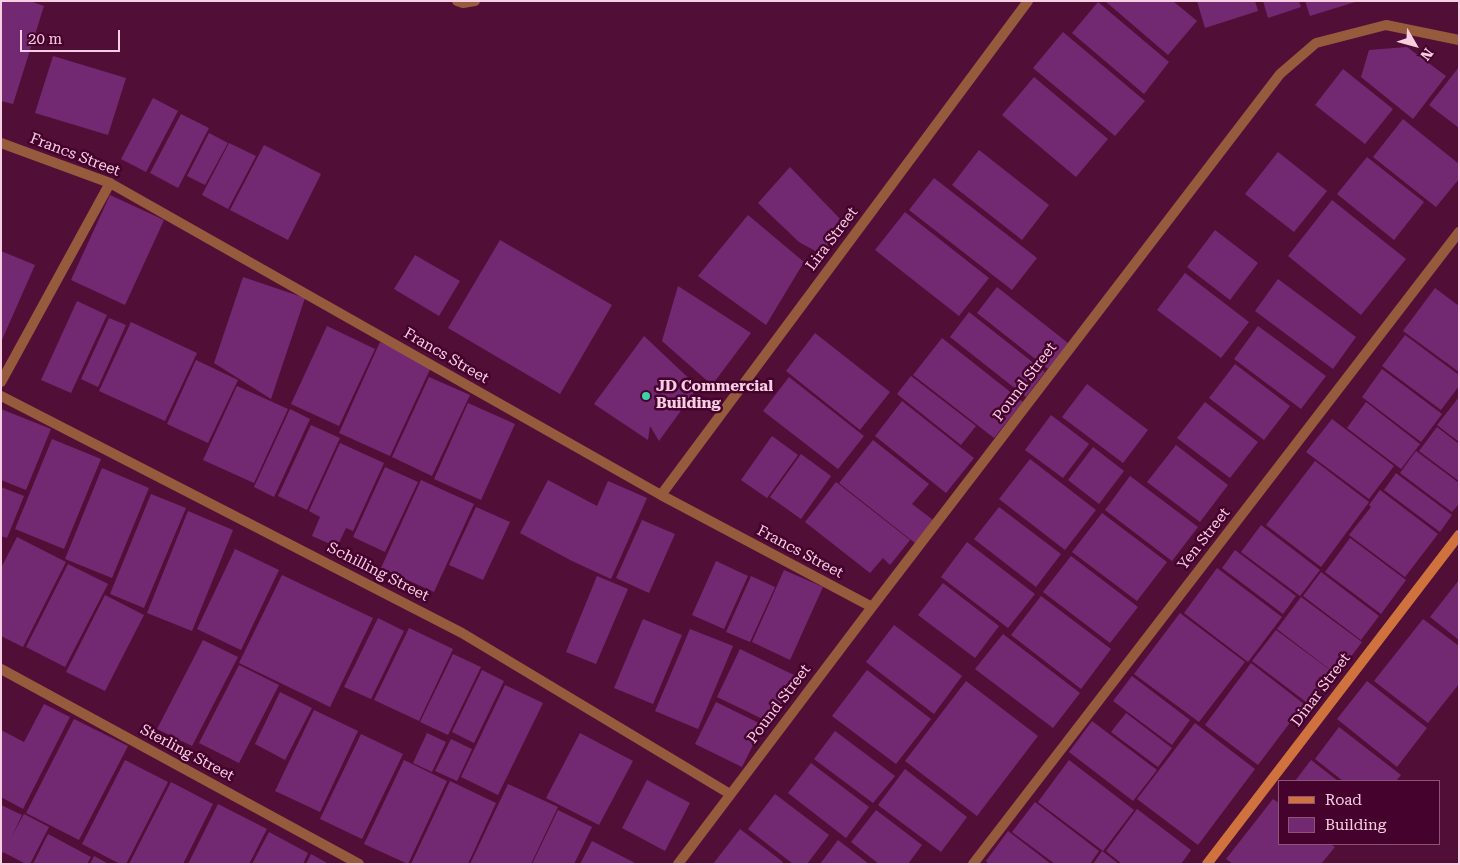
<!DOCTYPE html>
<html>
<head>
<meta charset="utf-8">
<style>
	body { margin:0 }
	#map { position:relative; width:1460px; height:865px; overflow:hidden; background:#510f37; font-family:"Roboto Serif",serif }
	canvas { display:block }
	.frame { position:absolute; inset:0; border:2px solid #f8cfe2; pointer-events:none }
	.legend { position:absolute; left:1278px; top:780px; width:162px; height:65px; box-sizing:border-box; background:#45022d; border:1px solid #8d5475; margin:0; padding:6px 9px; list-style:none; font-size:15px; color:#f8cfe2 }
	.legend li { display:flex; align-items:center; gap:10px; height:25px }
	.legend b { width:25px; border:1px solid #8d5475 }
	.north { position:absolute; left:1390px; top:20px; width:50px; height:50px; -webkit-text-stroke:4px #45022d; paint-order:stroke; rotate:128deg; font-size:14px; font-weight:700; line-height:20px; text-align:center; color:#f8cfe2 }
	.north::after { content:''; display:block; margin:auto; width:18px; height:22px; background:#f8cfe2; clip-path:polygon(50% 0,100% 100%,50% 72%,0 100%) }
	.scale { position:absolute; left:20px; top:30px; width:100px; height:22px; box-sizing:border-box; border:2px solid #f8cfe2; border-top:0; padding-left:6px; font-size:15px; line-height:18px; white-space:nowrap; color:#f8cfe2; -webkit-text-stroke:4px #45022d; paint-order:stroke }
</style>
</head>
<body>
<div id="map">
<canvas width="1460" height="865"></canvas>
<div class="frame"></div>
<ul class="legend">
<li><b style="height:6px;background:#d0723d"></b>Road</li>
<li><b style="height:14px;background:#732972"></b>Building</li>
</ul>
<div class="north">N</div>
<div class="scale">20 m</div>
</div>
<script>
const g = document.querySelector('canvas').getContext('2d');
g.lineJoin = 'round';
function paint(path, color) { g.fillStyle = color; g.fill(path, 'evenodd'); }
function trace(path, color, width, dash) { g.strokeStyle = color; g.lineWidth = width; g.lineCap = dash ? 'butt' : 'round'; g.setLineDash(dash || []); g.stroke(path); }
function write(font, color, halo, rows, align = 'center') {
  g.font = font + ' "Roboto Serif",serif'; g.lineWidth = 5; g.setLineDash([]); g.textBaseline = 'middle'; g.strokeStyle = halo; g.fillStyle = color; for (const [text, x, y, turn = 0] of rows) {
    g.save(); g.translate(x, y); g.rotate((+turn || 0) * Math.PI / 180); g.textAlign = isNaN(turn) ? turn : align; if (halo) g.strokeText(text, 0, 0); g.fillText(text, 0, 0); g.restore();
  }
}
paint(new Path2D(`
	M1 1H30L44 6 13 104 1 101Z
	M1105 1H1173L1197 21 1168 55Z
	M1197 1H1255L1258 11 1205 28Z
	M1263 1H1299L1301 7 1268 18Z
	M1305 1H1355V2L1310 16Z
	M1098 2 1169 62 1144 94 1072 33Z
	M1063 32 1145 101 1115 136 1033 68Z
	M1407 47 1446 76 1413 119 1361 77 1369 50Z
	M53 56 126 78 108 135 35 113Z
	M1459 67V128L1429 105Z
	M1343 69 1393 109 1365 144 1315 105Z
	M1034 77 1108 139 1076 177 1002 115Z
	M153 98 178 111 146 172 121 159Z
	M181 114 209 128 178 188 150 173Z
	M1403 119 1459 164V179L1436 207 1373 157Z
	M209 133 228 143 205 185 187 176Z
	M229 143 256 156 228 209 202 195Z
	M264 145 321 174 288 240 230 210Z
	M979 150 1049 205 1022 240 952 185Z
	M1278 152 1327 191 1294 232 1245 194Z
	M1367 157 1424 202 1394 240 1337 194Z
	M790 167 842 221V234L824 256 799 242 758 203Z
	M934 178 1037 258 1012 290 909 210Z
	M110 195 164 220 125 305 71 280Z
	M1332 200 1406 259 1361 315 1288 256Z
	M905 212 989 278 959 316 875 250Z
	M748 215 804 262 766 325 698 276Z
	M1215 230 1258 263 1230 300 1187 267Z
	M500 240 612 305 560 394 448 328Z
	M1 251 35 265 1 342Z
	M415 255 460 281 439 316 394 289Z
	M1185 273 1249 322 1221 358 1157 310Z
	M243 277 305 298 271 399 214 363Z
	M1278 279 1356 337 1333 369 1255 311Z
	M678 286 751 333 712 385 662 341Z
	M997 287 1068 343 1048 369 977 313Z
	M1435 288 1459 306V372L1403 331Z
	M77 301 107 315 71 393 41 380Z
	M969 312 1045 372 1026 397 950 337Z
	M109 318 126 325 98 387 81 379Z
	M131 322 197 353 165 421 99 391Z
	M327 326 375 349 339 426 291 404Z
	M1258 326 1326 376 1301 409 1234 359Z
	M815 333 890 392 860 430 786 371Z
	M1405 335 1459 375V386L1441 410 1382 366Z
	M644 336 698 387 659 441 650 426 648 440 594 404Z
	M942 338 1023 402 994 438 913 375Z
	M380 342 432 365 390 456 339 433Z
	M196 360 238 380 208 443 167 424Z
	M1235 364 1290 406 1264 440 1209 398Z
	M1382 369 1442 414 1421 442 1362 397Z
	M911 376 976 426 961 445 897 394Z
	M429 377 470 395 432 476 392 457Z
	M789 377 864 436 838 469 763 411Z
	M1087 384 1148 430 1123 463 1062 417Z
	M237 386 288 409 254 483 203 460Z
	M1459 397V442L1437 425Z
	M902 401 974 458 946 493 875 436Z
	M1205 402 1258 442 1230 478 1177 438Z
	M1366 402 1420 444 1401 469 1347 428Z
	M468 403 515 424 481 500 434 479Z
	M1 409 51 429 26 490 1 480Z
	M290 409 310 419 274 497 254 487Z
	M1051 415 1089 444 1063 478 1025 450Z
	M1332 419 1394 466 1369 499 1306 452Z
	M311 425 340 438 307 510 278 496Z
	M1437 427 1459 444V481L1419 451Z
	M772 436 798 455 767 498 741 480Z
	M52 439 101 459 64 549 15 529Z
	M873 440 929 484 912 504 933 520 915 543 839 483Z
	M340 443 384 463 353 531 346 528 337 547 312 536 320 517 309 511Z
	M1176 445 1228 485 1200 522 1147 482Z
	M1093 447 1124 471 1099 504 1068 480Z
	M1416 451 1459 483V504L1452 512 1400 473Z
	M801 454 831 476 801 519 770 497Z
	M1030 459 1096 510 1065 550 999 499Z
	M1315 461 1369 502 1321 567 1266 525Z
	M385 467 418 482 385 552 353 537Z
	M102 468 149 488 112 578 65 559Z
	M1396 473 1452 515 1440 532 1384 490Z
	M1130 476 1198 527 1172 561 1105 510Z
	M421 480 474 504 434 592 381 568Z
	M548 480 597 506 608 481 647 498 611 579 572 561 520 533Z
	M836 482 910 540 890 565 883 558 870 573 805 522Z
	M1 487 24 496 7 538 1 536Z
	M1380 490 1438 534 1405 577 1349 535 1371 507 1369 505Z
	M151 494 186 508 144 608 110 594Z
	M476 507 510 522 483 580 449 565Z
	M999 507 1061 554 1036 587 974 539Z
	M188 511 233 530 192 631 147 613Z
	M1102 513 1167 562 1137 601 1072 552Z
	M642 520 675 534 649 593 616 578Z
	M1261 525 1320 570 1300 596 1241 552Z
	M17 537 66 562 23 647 1 636V568Z
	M1350 538 1406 580 1381 614 1325 572Z
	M967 542 1035 594 1008 628 941 577Z
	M235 549 279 570 241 650 197 629Z
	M1235 550 1296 596 1283 614 1222 568Z
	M1071 556 1138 607 1110 643 1043 592Z
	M716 561 748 576 724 629 692 615Z
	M68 564 108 584 65 667 26 647Z
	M1217 568 1282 617 1248 662 1184 613Z
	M784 570 823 587 790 660 752 642Z
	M1321 572 1379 616 1361 640 1303 596Z
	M282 575 373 618 330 707 239 663Z
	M597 576 628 589 596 664 566 652Z
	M751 576 775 587 750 642 726 632Z
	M1459 580V640L1430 617Z
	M943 583 999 626 975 658 918 615Z
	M105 595 144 615 105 691 66 672Z
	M1041 596 1111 649 1081 689 1011 635Z
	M1301 597 1362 642 1337 675 1277 629Z
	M1180 613 1245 662 1199 722 1134 674Z
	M378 618 404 631 371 699 344 687Z
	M643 619 682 635 653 704 614 688Z
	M1423 619 1459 646V684L1428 723 1374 681Z
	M894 625 962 676 934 714 866 662Z
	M409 628 453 649 419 721 374 700Z
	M690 629 733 646 698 729 655 711Z
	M1276 630 1334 673 1310 705 1252 661Z
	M1003 634 1080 693 1053 728 975 669Z
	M203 640 238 657 192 746 157 729Z
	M740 649 796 676 773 724 717 697Z
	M453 654 481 667 448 735 420 722Z
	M1251 663 1304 704 1258 765 1205 725Z
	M239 665 279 685 239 763 199 743Z
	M482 670 504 681 474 743 452 732Z
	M867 670 931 719 896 764 832 716Z
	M1132 676 1190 720 1172 745 1113 701Z
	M966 681 1038 736 977 816 905 761Z
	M1367 681 1427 728 1397 767 1337 719Z
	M505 685 543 703 498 795 461 777Z
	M280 692 312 708 285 760 255 744Z
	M716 702 763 725 742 767 695 744Z
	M44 704 70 717 23 809 1 797V730L24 742Z
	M314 710 358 731 320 812 275 791Z
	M1126 713 1172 748 1158 767 1111 732Z
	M74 719 128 746 79 840 26 813Z
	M1092 721 1157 770 1133 801 1069 752Z
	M1195 723 1255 769 1198 845 1137 799Z
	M1339 727 1401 775 1396 781H1343L1315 759Z
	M835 731 895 776 873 803 814 759Z
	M427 733 446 742 432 772 413 763Z
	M580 733 633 761 599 825 546 798Z
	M361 734 403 754 362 839 320 819Z
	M451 739 472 749 457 781 435 771Z
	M125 760 168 782 126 864H120L82 844Z
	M404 760 447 781 408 864 364 844Z
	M1069 760 1134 810 1103 851 1038 802Z
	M1311 760 1338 781H1295Z
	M811 763 869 807 846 838 788 793Z
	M905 769 967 817 941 852 878 805Z
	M647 780 690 803 665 851 622 828Z
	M450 781 496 803 468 864H411Z
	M171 782 213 804 183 864H129Z
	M508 784 558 807 531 864H470Z
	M775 794 829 835 807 864H793L748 829Z
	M1273 799 1279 803V844H1330L1335 847 1321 864H1233L1226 859Z
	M1035 802 1099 851 1090 864H1055L1012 832Z
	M218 804 267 829 249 864H188Z
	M1 805 22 815 12 836 24 814 49 827 30 864H26L3 852 1 856Z
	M1137 809 1191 850 1181 864H1122L1106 851Z
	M558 810 592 827 574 864H532Z
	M876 810 922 845 908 864H879L851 842Z
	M740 829 783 862 781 864H713Z
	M1008 831 1051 864H989L986 861Z
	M269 832 308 853 303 864H252Z
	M48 834 91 857 87 864H33Z
	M838 840 869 864H820Z
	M592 841 637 864H580Z
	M1102 851 1119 864H1093Z
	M311 854 329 864H306Z
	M94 856 109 864H90Z`), '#732972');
trace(new Path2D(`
	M1 382 110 183`), '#965b3c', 10);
trace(new Path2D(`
	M457 1 463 3 475 1
	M1 143 110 183 661 495 872 607
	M1 396 462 633 730 794
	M661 495 1028 1
	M1 669 359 864
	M678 864 872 607 1280 74 1316 43 1386 25 1459 40
	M973 864 1459 232`), '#965b3c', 10);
trace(new Path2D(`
	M1207 864 1459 535`), '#d0723d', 10);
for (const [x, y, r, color] of [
	[646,396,5,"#38d4a6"]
]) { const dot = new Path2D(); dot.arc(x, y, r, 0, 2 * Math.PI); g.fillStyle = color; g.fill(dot); trace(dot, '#45022d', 2); }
write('15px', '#f8cfe2', '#45022d', [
	["Francs Street",75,155,21],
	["Lira Street",832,239,-53],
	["Francs Street",446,356,30],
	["Pound Street",1025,382,-53],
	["Yen Street",1204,539,-52],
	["Francs Street",800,552,28],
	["Schilling Street",378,572,27],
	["Dinar Street",1321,690,-53],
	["Pound Street",779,704,-53],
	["Sterling Street",187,753,28]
]);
write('bold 15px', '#f8cfe2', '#45022d', [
	["JD Commercial",656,387],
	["Building",656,404]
], 'left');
</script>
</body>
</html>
